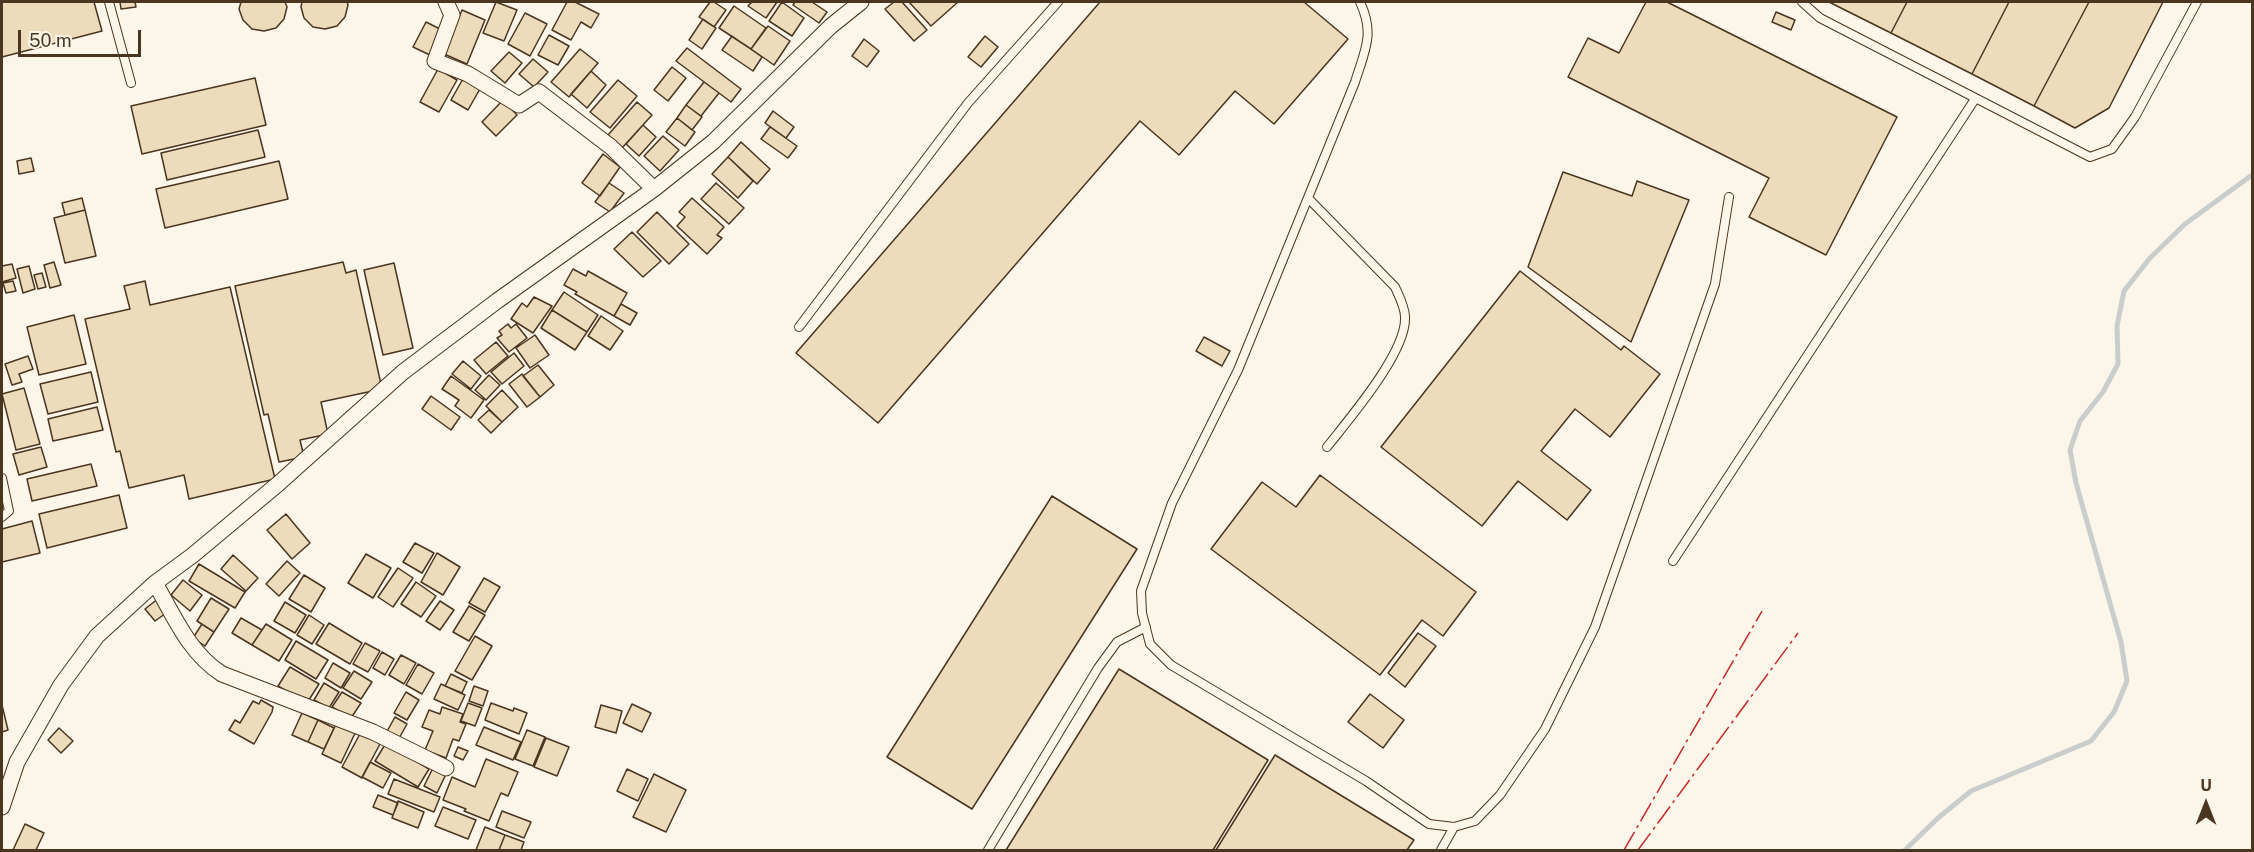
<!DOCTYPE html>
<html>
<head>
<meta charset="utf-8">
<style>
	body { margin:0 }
	#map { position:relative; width:2254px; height:852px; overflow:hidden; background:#fbf6e9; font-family:"Public Sans",sans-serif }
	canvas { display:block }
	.frame { position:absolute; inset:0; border:3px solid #4a3520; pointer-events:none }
	.north { position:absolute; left:2176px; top:774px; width:60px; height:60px; -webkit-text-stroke:4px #fbf6e9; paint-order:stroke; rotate:0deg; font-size:16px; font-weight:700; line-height:24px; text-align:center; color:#4a3520 }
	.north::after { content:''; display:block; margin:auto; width:21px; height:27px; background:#4a3520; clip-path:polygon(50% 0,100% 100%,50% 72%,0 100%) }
	.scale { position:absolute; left:18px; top:30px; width:123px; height:27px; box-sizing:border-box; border:3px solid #4a3520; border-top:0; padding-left:8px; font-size:18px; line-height:21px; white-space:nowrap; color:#4a3520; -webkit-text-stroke:4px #fbf6e9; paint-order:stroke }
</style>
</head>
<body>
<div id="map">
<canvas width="2254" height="852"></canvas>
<div class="frame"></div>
<div class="north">U</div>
<div class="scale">50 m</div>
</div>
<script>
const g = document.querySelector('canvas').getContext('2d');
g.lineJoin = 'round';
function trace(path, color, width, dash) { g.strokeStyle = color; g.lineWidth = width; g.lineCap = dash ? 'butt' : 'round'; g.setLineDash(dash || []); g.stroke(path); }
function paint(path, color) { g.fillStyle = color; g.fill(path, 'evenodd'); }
trace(new Path2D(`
	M1905 850 1938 818 1971 791 2091 741 2114 712 2127 681 2121 642 2076 483 2070 450 2080 421 2103 392 2118 364 2117 326 2124 291 2150 258 2185 224 2252 175`), '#c9cecd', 5);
const building = new Path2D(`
	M2 2H94L102 31 2 57Z
	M120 2H135L136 7 121 9Z
	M241 2H285L287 7 284 19 276 28 264 31 252 29 243 20 239 9Z
	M302 2H347L348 5 345 17 337 26 325 29 313 27 304 18 301 7Z
	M496 2 517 10 504 41 483 33Z
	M567 2H575L599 14 591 28 581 22 571 40 552 30Z
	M710 2H714L726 10 714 27 699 17Z
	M752 2H777L766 18 748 6Z
	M782 2 804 18 792 36 769 21Z
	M795 2H812L827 12 819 23 793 5Z
	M894 2H902L927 30 914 41 885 9Z
	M909 2H958L931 26Z
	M1100 2H1304L1348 39 1274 124 1235 91 1179 155 1140 121 878 423 796 353Z
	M1646 2H1667L1897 117 1826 255 1749 217 1769 178 1568 77 1588 38 1619 53Z
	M1829 2H1907L1891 33Z
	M1907 2H2009L1972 74 1891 33Z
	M2009 2H2089L2034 106 1972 74Z
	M2089 2H2163L2109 108 2075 128 2034 106Z
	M734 6 766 28 751 49 719 28Z
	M462 10 485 20 467 64 444 54Z
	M1776 12 1795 20 1791 30 1772 22Z
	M525 13 547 24 530 56 508 44Z
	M703 19 716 28 702 49 689 40Z
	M426 22 444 31 432 56 413 47Z
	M768 26 790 41 774 65 751 49Z
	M549 35 569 46 558 65 538 55Z
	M732 36 762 57 753 71 722 50Z
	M985 36 998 47 981 67 968 57Z
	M864 39 879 51 867 67 852 56Z
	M687 48 741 89 731 102 676 61Z
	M580 49 598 63 569 97 551 82Z
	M509 52 522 63 505 83 491 71Z
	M533 59 548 72 534 87 519 74Z
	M672 67 686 78 668 101 654 90Z
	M438 69 457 80 439 112 420 102Z
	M591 71 606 85 587 108 571 94Z
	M464 77 481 87 468 110 451 100Z
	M255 78 266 125 142 154 131 106Z
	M618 80 637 96 610 128 590 112Z
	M704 82 719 93 701 116 686 105Z
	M503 100 517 115 496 136 482 122Z
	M637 102 652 115 622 148 608 135Z
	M686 105 702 117 692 130 677 118Z
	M773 111 794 127 786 138 765 123Z
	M677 118 695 132 685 146 666 132Z
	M643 125 656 137 639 156 626 144Z
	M770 127 797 146 788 158 761 139Z
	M258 130 265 157 167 180 161 153Z
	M663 136 679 150 660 171 644 156Z
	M741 142 770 169 757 184 728 157Z
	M603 154 620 167 600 196 582 183Z
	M728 157 753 181 738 198 712 174Z
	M31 158 34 171 19 174 17 161Z
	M279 161 288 199 165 228 156 189Z
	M1563 172 1632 196 1637 181 1689 200 1631 342 1528 267Z
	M609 183 624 193 610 212 595 202Z
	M716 183 744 208 729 224 701 199Z
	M82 198 85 210 65 215 62 203Z
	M692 198 724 227 717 235 722 238 707 254 677 226 685 217 679 212Z
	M85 210 96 256 65 263 54 218Z
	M657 212 689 244 669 264 637 232Z
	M632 232 661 261 643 277 614 249Z
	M54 262 61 285 50 288 44 265Z
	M343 262 346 273 356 270 382 389 321 402 328 434 300 440 304 457 279 462 268 414 264 415 235 286Z
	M394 263 413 348 383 355 364 270Z
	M12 264 16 278 2 282V266Z
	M29 266 35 289 23 293 17 269Z
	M573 269 586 276 588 271 627 293 614 316 575 294 577 292 564 285Z
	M1520 271 1621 350 1624 346 1660 374 1610 437 1575 409 1541 451 1591 490 1567 520 1518 481 1482 526 1381 447Z
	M42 273 46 287 38 289 34 275Z
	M13 281 16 291 6 293 3 283Z
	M145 281 150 305 230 287 275 479 189 499 184 475 129 488 120 451 116 452 85 319 130 309 124 286Z
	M564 292 598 315 587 332 552 310Z
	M534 297 552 306 533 333 511 319 522 303 527 307Z
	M621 304 637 313 630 325 614 316Z
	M552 310 587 332 575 350 541 328Z
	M74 315 86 364 39 375 27 327Z
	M601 316 623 331 610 350 588 336Z
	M508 324 511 328 516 324 527 338 509 352 497 338 502 335 499 331Z
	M535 335 549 355 530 368 516 348Z
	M1204 337 1230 351 1222 366 1196 351Z
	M496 342 508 356 486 374 474 360Z
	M514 353 524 366 502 384 491 372Z
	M28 356 33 369 19 374 22 382 12 385 5 364Z
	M463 361 481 376 471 389 452 374Z
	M538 365 554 385 540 397 523 376Z
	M91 372 98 402 48 414 40 384Z
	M522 374 540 397 527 407 509 384Z
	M489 375 500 385 486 400 475 390Z
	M451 376 484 400 471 418 455 406 459 400 442 389Z
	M24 388 40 444 16 450 2 394Z
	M502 390 518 407 502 422 486 406Z
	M431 396 460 417 451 430 422 409Z
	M97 407 103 430 53 441 48 419Z
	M489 410 502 422 491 433 478 420Z
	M41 447 47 467 19 475 13 454Z
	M91 464 97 486 32 501 27 479Z
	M1320 475 1476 592 1443 636 1422 620 1380 675 1211 549 1262 482 1296 507Z
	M119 495 127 528 47 548 39 514Z
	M1052 496 1137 549 972 809 887 757Z
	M286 514 310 543 292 559 267 530Z
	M32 521 40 553 2 562V529Z
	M415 543 434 553 422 573 403 562Z
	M437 553 460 567 443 595 421 582Z
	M366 554 391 568 373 598 348 583Z
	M233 555 258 578 246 591 221 569Z
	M287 561 300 573 279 596 266 584Z
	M199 564 245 592 235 608 189 581Z
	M398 568 413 578 393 607 378 597Z
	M304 575 325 588 311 612 289 599Z
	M484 578 500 587 485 612 469 603Z
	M183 580 202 595 190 611 171 595Z
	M416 582 436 596 421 617 401 604Z
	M159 598 169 611 155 621 145 609Z
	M211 598 229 609 214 632 197 621Z
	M440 601 454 610 440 630 426 621Z
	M285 602 306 615 295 633 274 621Z
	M469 606 485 615 469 641 453 632Z
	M309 615 324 625 312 644 297 635Z
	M241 618 262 630 252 645 232 633Z
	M329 623 362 643 350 664 316 644Z
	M202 624 214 632 205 646 193 638Z
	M266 624 292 640 279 661 252 645Z
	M1418 633 1436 646 1405 687 1388 673Z
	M475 636 492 646 472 680 455 671Z
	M296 641 328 660 316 679 285 660Z
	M365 643 380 651 368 672 353 664Z
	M382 652 394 659 385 675 373 668Z
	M401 655 416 663 404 684 389 675Z
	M333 663 350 673 341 688 325 678Z
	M418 664 434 673 422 694 406 685Z
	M290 667 319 684 307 703 278 686Z
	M1119 669 1268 760 1213 850H1006Z
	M354 671 372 682 361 699 343 688Z
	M451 674 467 682 462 693 445 686Z
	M324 683 339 692 329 708 314 700Z
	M441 684 465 695 458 710 434 699Z
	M474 686 488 691 483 706 469 701Z
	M342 692 361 703 351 718 332 707Z
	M406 692 419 700 407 720 394 713Z
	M1370 694 1404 720 1383 748 1348 722Z
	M261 700 273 707 272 712 254 744 229 730 235 720 240 723 253 701 259 704Z
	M468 703 482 708 475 726 461 721Z
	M491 703 513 711 514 708 527 713 519 734 485 720Z
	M632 704 651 713 642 732 623 723Z
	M2 705 8 730 2 732Z
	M601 705 622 711 616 733 595 727Z
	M442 707 463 714 460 722 466 724 459 741 453 739 446 758 425 750 433 731 422 727 429 710 440 714Z
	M302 713 318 720 308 742 292 735Z
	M395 717 407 724 397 742 385 735Z
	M318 720 334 728 324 749 308 742Z
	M338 720 357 729 341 763 322 754Z
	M484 727 521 742 513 760 476 745Z
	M59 728 73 741 61 753 48 740Z
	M527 730 545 737 533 766 515 759Z
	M361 732 381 742 362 778 342 767Z
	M546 738 569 747 557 776 534 767Z
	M386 743 429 769 418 787 375 761Z
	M458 747 468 751 463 760 454 756Z
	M1275 755 1414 840 1407 850H1216Z
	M486 759 518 772 508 796 501 793 489 821 464 811 466 809 443 800 452 777 475 787Z
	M370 762 391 773 383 788 362 777Z
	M434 766 447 772 437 793 424 786Z
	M627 769 648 779 638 801 617 791Z
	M654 774 686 790 666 832 633 817Z
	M394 779 440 797 434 812 388 794Z
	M378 795 398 803 393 815 373 807Z
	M398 801 424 812 418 828 392 818Z
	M443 807 476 820 468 839 435 826Z
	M502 811 531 822 524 838 496 827Z
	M25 824 44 833 36 850H13Z
	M485 827 505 835 499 850H476Z
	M505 835 524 842 521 850H499Z`);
paint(building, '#ecdcbc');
trace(building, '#4a3520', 1.5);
const service = new Path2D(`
	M109 2 131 83
	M1360 2C1375 34 1365 50 1355 82L1238 370 1172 503 1141 591 1142 613 1150 644 1171 665 1366 781 1429 824 1454 827 1475 821 1500 795 1545 729 1595 627 1715 284 1729 197
	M1802 2 1820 18 2090 157 2112 149 2135 117 2197 2
	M1308 198 1395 287C1399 296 1405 307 1405 317 1407 352 1349 419 1327 447
	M799 327 968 103 1058 2
	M2 478 9 511 2 517
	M1673 561 1975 99
	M988 850 1098 668 1117 642 1146 627
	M1441 850 1454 827`);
const minor = new Path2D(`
	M446 2 452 15 435 61 468 74 519 105 539 92 611 147 654 189
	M155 583C174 616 189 653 222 674L373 732 446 768
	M2 807 17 762 61 685 97 636 155 583 193 555 278 484 403 372 497 301 654 189 713 142 831 26 861 2`);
trace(service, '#4a3520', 10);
trace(minor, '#4a3520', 17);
trace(service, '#fbf6e9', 8);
trace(minor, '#fbf6e9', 15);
trace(new Path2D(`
	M1624 850 1762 611
	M1638 850 1798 633`), '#c62828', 1.5, [21, 4.5, 3, 4.5]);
</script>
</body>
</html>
